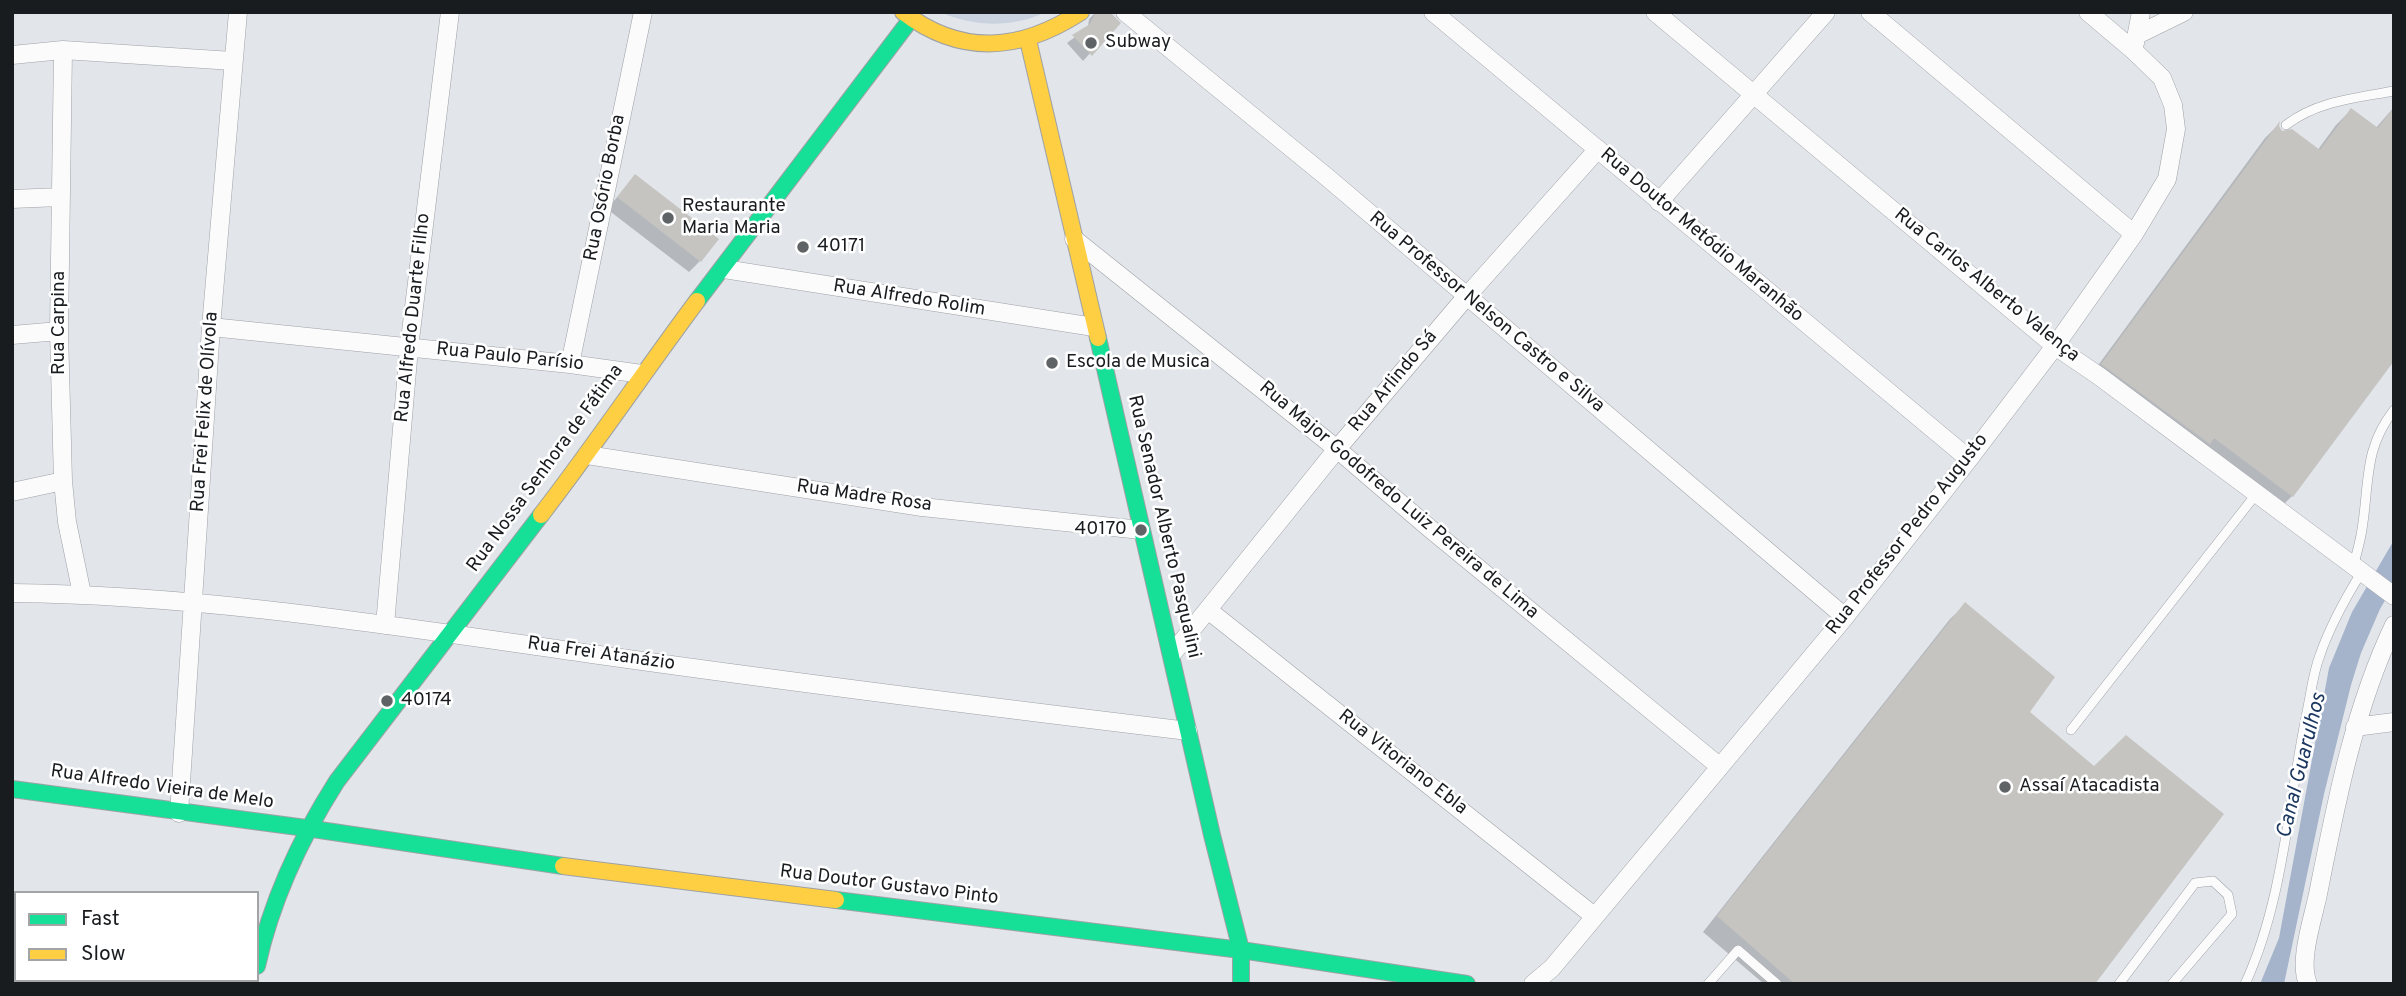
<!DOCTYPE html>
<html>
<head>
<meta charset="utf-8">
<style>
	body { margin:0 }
	#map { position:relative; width:2406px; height:996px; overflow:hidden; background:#e2e6eb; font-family:Overpass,sans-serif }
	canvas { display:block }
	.frame { position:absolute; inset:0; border:14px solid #191c1f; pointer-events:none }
	.legend { position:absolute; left:14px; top:891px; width:245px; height:91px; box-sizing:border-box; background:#fff; border:2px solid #a3a4a5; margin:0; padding:9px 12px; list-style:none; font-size:21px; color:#191c1f }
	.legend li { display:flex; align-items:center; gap:14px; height:35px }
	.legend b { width:35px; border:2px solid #a3a4a5 }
</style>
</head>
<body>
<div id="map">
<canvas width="2406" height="996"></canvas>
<div class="frame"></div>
<ul class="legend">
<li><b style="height:9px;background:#16e098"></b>Fast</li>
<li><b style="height:9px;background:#ffcf43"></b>Slow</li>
</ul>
</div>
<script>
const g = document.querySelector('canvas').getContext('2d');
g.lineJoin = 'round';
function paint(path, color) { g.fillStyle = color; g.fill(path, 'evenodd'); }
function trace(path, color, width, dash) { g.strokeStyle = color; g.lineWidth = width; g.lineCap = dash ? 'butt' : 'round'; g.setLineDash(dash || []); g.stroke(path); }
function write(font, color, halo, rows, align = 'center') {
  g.font = font + ' Overpass,sans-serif'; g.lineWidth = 5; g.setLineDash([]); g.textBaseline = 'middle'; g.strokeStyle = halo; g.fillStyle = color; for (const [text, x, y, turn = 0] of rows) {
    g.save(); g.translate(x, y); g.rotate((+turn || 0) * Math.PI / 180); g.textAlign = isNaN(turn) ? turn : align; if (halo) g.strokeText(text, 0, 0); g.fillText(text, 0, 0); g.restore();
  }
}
paint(new Path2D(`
	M940 12H1046C1012 28 974 27 940 12Z`), '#c9d2de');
paint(new Path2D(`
	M2394 540V585L2380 609 2361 653 2351 685 2324 794 2284 984H2260L2279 938 2329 668 2352 612Z`), '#a5b4cb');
paint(new Path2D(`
	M1096 12 1118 23 1083 61 1067 43 1088 27 1089 19Z
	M2394 107V358L2292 496 2277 511 2199 452 2193 458 2088 379 2265 138 2277 126 2282 133 2317 151 2336 125 2351 110 2375 129Z
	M635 176 700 261 689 272 607 209Z
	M1965 605 2027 712 2092 984H1764L1703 932 1950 619Z`), '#0003');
trace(new Path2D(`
	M12 912 16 913
	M126 980 129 984`), '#a5b4cb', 5);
paint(new Path2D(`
	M1096 12H1110L1121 23 1092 56 1072 35 1090 24Z
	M2394 107V361L2293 497 2214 438 2210 444 2101 364 2280 121 2279 126 2282 131 2292 129 2320 150 2351 108 2378 128Z
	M635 174 719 239 701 262 617 197Z
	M1965 602 2055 677 2030 712 2094 766 2126 735 2224 814 2095 984H1795L1717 916Z`), '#c5c4c0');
const lane = new Path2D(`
	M2286 125C2317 101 2356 98 2394 91
	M2353 567C2356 556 2359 546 2361 535 2370 488 2362 450 2394 410
	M2071 730 2257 493
	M1708 984 1738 950 1777 984
	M2119 984 2195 883 2213 881 2228 895 2232 914 2172 984
	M2245 984C2284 900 2288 802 2307 712 2311 693 2313 673 2320 655 2330 626 2345 599 2361 573`);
const street = new Path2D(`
	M1125 12 1328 178 1845 617
	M1433 12 1969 459
	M1655 12 2055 346 2099 376 2394 596
	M1870 12 2134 234
	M2137 35 2184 12
	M2135 43 2141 12
	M63 50 59 331 63 481 67 522 82 594
	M12 55 63 50 233 61
	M12 199 60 197
	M1659 202 1826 12
	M1074 239 1337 449 1428 527 1719 766
	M724 269 1094 327
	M211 327 570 364 642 374
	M12 335 59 331
	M570 364 643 12
	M587 455 922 507 1141 530
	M12 492 63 481
	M12 593C206 595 400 627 592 654 790 682 989 707 1188 731
	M1208 610 1594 916
	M385 625 409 348 450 12
	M1172 654 1337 449 1466 297 1598 149
	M2355 727 2394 722
	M179 813 211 327 238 12
	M1533 984 1552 968 1845 617 1969 459 2055 346 2134 234 2167 179 2176 129 2173 105 2162 78 2133 50 2088 12
	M2308 984C2298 961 2313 919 2318 894 2336 803 2354 709 2394 625`);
const fast = new Path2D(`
	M697 301 911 19
	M1098 338 1212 835 1241 950V984
	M12 789 306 828 563 866
	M836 900 1241 950 1467 984
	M257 966C272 898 300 839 337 781L541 515`);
const slow = new Path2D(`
	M903 12C962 57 1021 51 1081 12
	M1028 40 1098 338
	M541 515C595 445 644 372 697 301
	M563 866 836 900`);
trace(lane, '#9ea1a5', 10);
trace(street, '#9ea1a5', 19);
trace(fast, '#9ea1a5', 18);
trace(slow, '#9ea1a5', 18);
trace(lane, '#fbfbfc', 9);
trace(street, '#fbfbfc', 18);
trace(fast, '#16e098', 16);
trace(slow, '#ffcf43', 16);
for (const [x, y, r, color] of [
	[1091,43,7,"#5f6366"],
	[668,218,7,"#5f6366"],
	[803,247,7,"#5f6366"],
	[1052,363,7,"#5f6366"],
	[1141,530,7,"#5f6366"],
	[387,701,7,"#5f6366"],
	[2005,787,7,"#5f6366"]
]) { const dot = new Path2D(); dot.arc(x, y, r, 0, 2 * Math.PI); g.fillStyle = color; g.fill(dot); trace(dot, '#fff', 2.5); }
write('19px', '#191c1f', '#fff', [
	["Subway",1105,43],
	["Restaurante",682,207],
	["Maria Maria",682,229],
	["40171",817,247],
	["Escola de Musica",1066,363],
	["40170",1127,530,"right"],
	["40174",401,701],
	["Assaí Atacadista",2019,787]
], 'left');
write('19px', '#191c1f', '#fff', [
	["Rua Osório Borba",606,188,-79],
	["Rua Doutor Metódio Maranhão",1701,236,40],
	["Rua Carlos Alberto Valença",1986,286,39],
	["Rua Alfredo Rolim",909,299,9],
	["Rua Professor Nelson Castro e Silva",1486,313,40],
	["Rua Alfredo Duarte Filho",414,318,-84],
	["Rua Carpina",60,323,-90],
	["Rua Paulo Parísio",510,358,6],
	["Rua Arlindo Sá",1394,382,-50],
	["Rua Frei Felix de Olívola",206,412,-86],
	["Rua Nossa Senhora de Fátima",546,469,-54],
	["Rua Madre Rosa",864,497,8],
	["Rua Major Godofredo Luiz Pereira de Lima",1398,501,40],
	["Rua Senador Alberto Pasqualini",1163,527,77],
	["Rua Professor Pedro Augusto",1908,535,-52],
	["Rua Frei Atanázio",601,655,8],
	["Rua Vitoriano Ebla",1402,763,38],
	["Rua Alfredo Vieira de Melo",162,788,8],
	["Rua Doutor Gustavo Pinto",889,886,7]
]);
write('italic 21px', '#1c3860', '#fff', [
	["Canal Guarulhos",2303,766,-76]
]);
</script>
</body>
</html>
